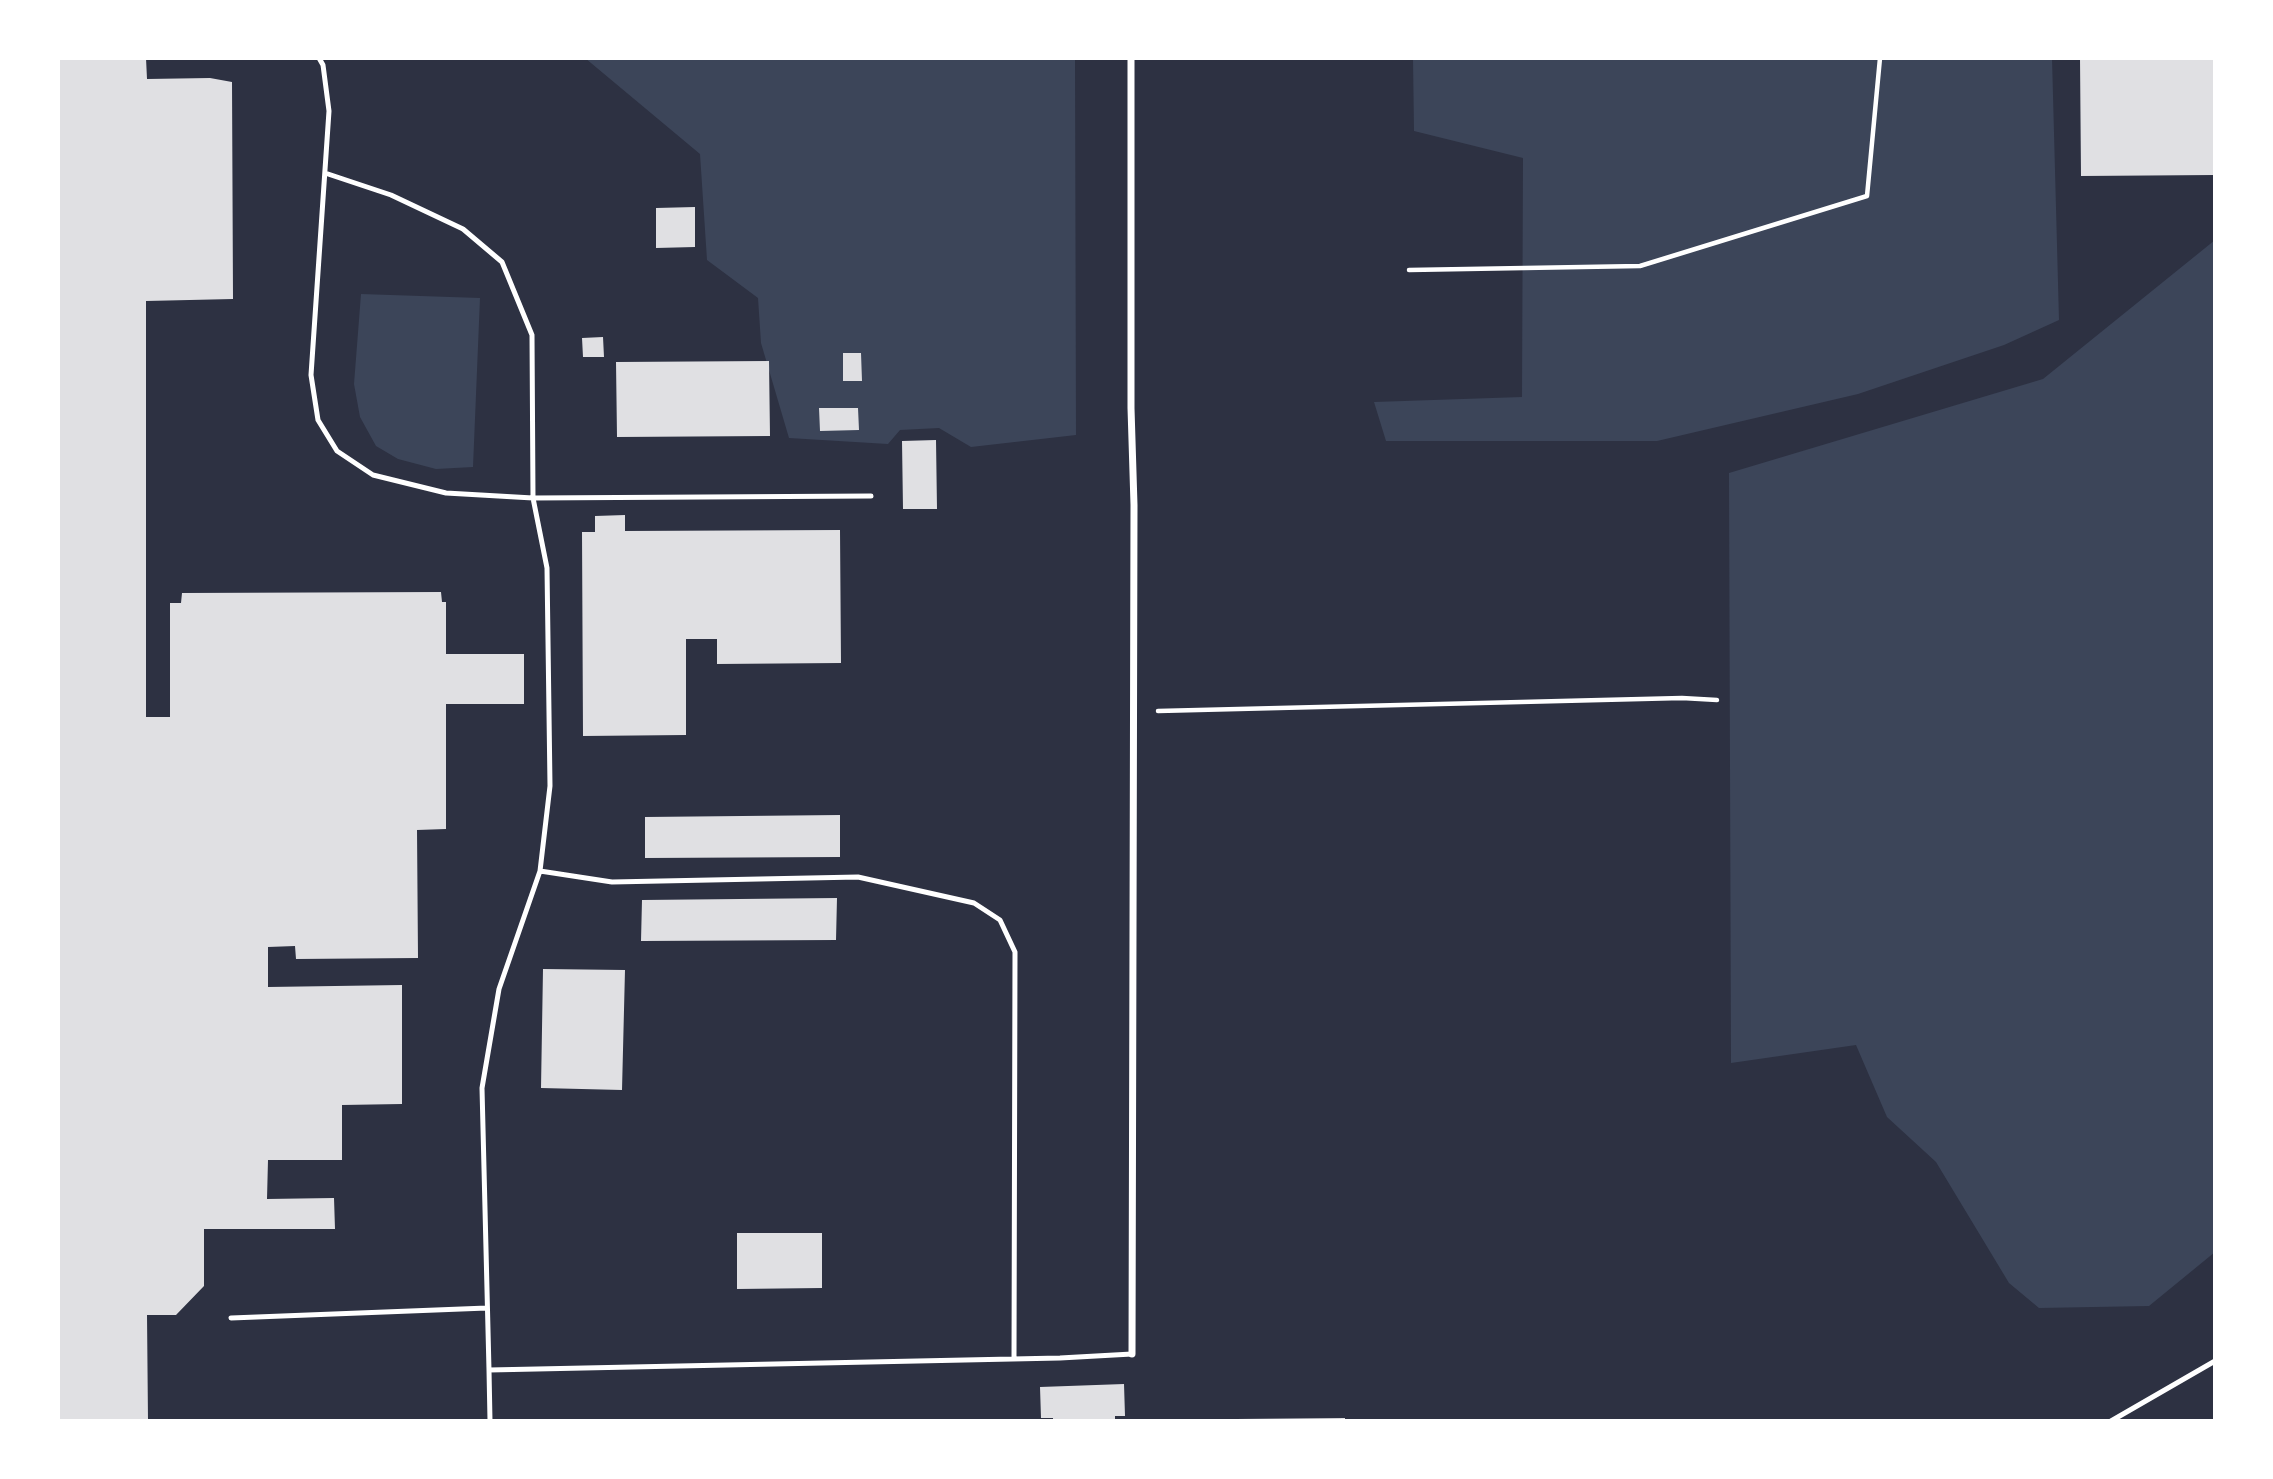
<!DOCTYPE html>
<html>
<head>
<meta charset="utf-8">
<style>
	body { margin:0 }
	#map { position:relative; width:2273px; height:1479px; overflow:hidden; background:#2d3142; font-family:"Exo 2",sans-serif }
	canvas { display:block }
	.frame { position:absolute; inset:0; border:60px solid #fff; pointer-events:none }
</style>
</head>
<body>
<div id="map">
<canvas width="2273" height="1479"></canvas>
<div class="frame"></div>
</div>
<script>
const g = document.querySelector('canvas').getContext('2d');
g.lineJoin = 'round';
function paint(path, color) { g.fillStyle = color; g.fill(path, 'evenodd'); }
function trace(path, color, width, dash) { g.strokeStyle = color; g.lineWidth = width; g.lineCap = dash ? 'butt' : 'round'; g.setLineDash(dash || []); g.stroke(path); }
paint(new Path2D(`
	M585 58H1075L1076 435 971 447 939 428 900 430 888 444 789 438 761 343 758 298 707 260 700 154Z
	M1413 58H2052L2059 320 2004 345 1858 394 1657 441H1386L1374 402 1522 397 1523 158 1414 131Z
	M2215 240V1252L2149 1306 2039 1308 2009 1283 1936 1162 1887 1117 1856 1045 1731 1063 1729 473 2043 379Z
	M361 294 480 298 473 467 436 469 398 459 376 446 360 417 354 384Z`), '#3c4559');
paint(new Path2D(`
	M58 58H146L147 79 210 78 232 82 233 299 146 301V717H170V603H181L182 593 441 592 442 602H446V654H524V704H446V829L417 830 418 958 296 959 295 946 268 947V987L402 985V1104L342 1105V1160H268L267 1199 334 1198 335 1229H204V1286L176 1315H147L148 1421H58Z
	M2080 58H2215V175L2081 176Z
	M695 207V247L656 248V208Z
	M603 337 604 357H583L582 338Z
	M843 353H861L862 381H843Z
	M769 361 770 436 617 437 616 362Z
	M819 408H858L859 430 820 431Z
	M936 440 937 509H903L902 441Z
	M625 515V531L840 530 841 663 717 664V639H686V735L583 736 582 532H595V516Z
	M840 815V857L645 858V817Z
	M837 898 836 940 641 941 642 900Z
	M543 969 625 970 622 1090 541 1088Z
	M737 1233H822V1288L737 1289Z
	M1124 1384 1125 1416H1115V1421H1053V1418H1041L1040 1387Z
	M1345 1418V1421H1236V1419Z`), '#e0e0e3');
trace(new Path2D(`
	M1409 270 1640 266 1867 196 1880 58
	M1158 711 1682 698 1717 700`), '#fff', 4.5);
trace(new Path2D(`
	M319 58 323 65 329 111 311 375 318 420 337 451 373 475 446 493 533 498 547 568 550 786 540 871
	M325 173 391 195 463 229 502 262 532 335 533 498 871 496
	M231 1318 487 1308
	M1014 1359 1015 952 1000 920 974 903 858 877 612 882 540 871 499 989 482 1088 489 1370 1060 1358 1132 1354
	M489 1370 490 1421
	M2111 1421 2215 1361`), '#fff', 5);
trace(new Path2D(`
	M1131 58V408L1134 505 1132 1354`), '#fff', 7);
</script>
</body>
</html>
